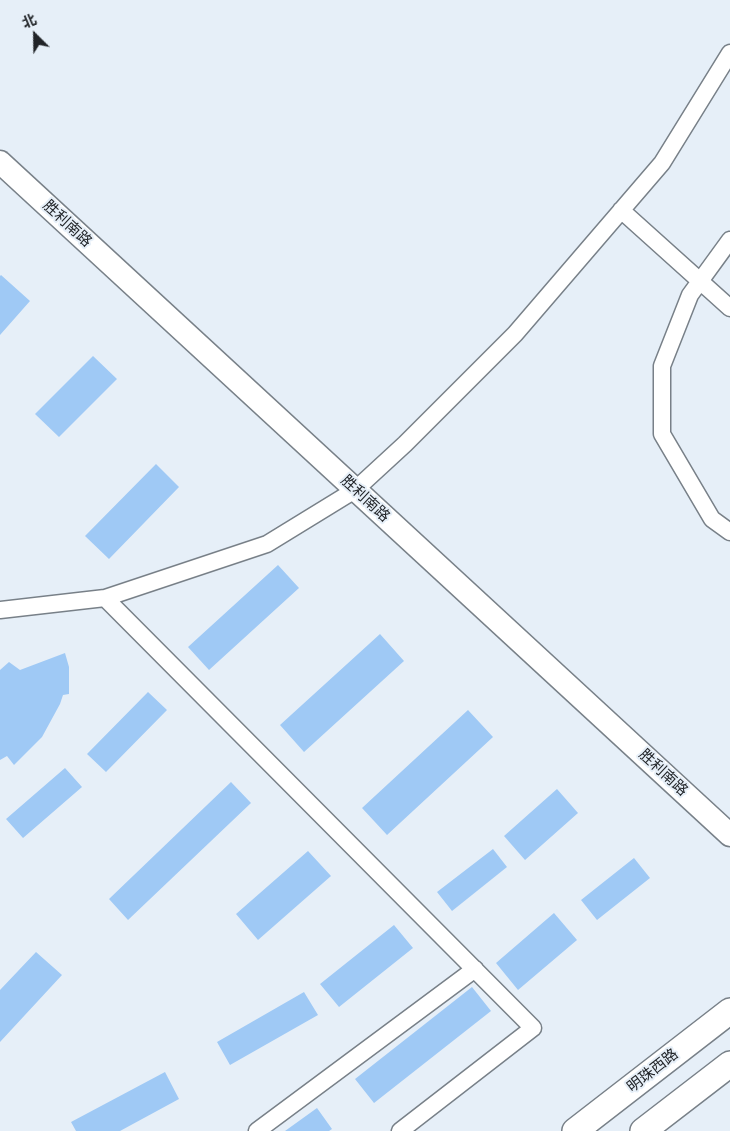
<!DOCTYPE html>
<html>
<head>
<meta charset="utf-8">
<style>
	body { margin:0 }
	#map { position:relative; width:730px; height:1131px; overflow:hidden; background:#e6eff8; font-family:Helvetica,"Noto Sans SC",sans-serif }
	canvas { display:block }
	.north { position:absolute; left:10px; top:10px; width:50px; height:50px; -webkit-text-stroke:4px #e6eff8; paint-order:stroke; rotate:337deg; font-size:14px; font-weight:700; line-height:20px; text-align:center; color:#212428 }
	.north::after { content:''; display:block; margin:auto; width:18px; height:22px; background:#212428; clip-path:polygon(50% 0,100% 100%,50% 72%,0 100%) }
</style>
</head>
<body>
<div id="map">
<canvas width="730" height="1131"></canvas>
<div class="north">北</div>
</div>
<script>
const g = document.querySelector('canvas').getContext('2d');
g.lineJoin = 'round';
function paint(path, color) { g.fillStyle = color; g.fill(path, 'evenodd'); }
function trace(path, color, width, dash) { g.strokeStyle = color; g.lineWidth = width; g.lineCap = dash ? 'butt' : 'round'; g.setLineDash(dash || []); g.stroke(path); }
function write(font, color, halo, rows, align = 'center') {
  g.font = font + ' Helvetica,"Noto Sans SC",sans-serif'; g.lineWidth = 4; g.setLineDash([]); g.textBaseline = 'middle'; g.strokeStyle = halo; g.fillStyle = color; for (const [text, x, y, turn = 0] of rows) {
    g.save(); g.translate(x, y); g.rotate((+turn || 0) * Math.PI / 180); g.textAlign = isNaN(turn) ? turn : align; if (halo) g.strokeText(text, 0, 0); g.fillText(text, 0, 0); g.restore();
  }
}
paint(new Path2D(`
	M1 275 30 301 0 335V276Z
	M93 356 117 379 59 437 35 414Z
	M156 464 179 487 109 559 85 536Z
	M278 565 299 588 209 670 188 647Z
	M380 634 404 661 304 752 280 725Z
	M65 653 69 667V694L63 695 60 704 42 737 14 765 7 756 0 760V670L9 662 20 670Z
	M148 692 167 710 106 772 87 754Z
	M468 710 493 737 387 835 362 808Z
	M65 768 82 787 23 838 6 819Z
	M231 782 251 803 128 920 109 899Z
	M557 789 578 813 525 860 504 836Z
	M493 849 507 867 452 911 437 892Z
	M308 851 331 876 258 940 236 914Z
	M634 858 650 878 597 920 581 900Z
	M554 913 577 940 518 990 496 963Z
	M394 925 413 948 339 1007 320 984Z
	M36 952 62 975 0 1042V990Z
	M472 987 491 1011 374 1103 355 1079Z
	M304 992 318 1015 230 1065 217 1042Z
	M165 1072 179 1099 120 1131H76L71 1122Z
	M317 1108 332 1129 329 1131H285Z`), '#9fc9f5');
const street = new Path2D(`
	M621 210 730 308
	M730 240 690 295 662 366V434L712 519 730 532
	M105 598 533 1028 400 1131
	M0 610 105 598 267 544 355 490 405 444 515 334 662 163 730 53
	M257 1131 475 969`);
const secondary = new Path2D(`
	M0 162 730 835`);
const primary = new Path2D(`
	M575 1131 730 1011
	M643 1131 730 1064`);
trace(street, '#788088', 19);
trace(secondary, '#788088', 25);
trace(primary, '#788088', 28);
trace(street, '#fff', 16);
trace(secondary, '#fff', 22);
trace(primary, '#fff', 25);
write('15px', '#212428', '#e6eff8', [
	["胜利南路",67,224,43],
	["胜利南路",365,499,43],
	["胜利南路",663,773,43],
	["明珠西路",653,1071,-38]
]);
</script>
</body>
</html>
